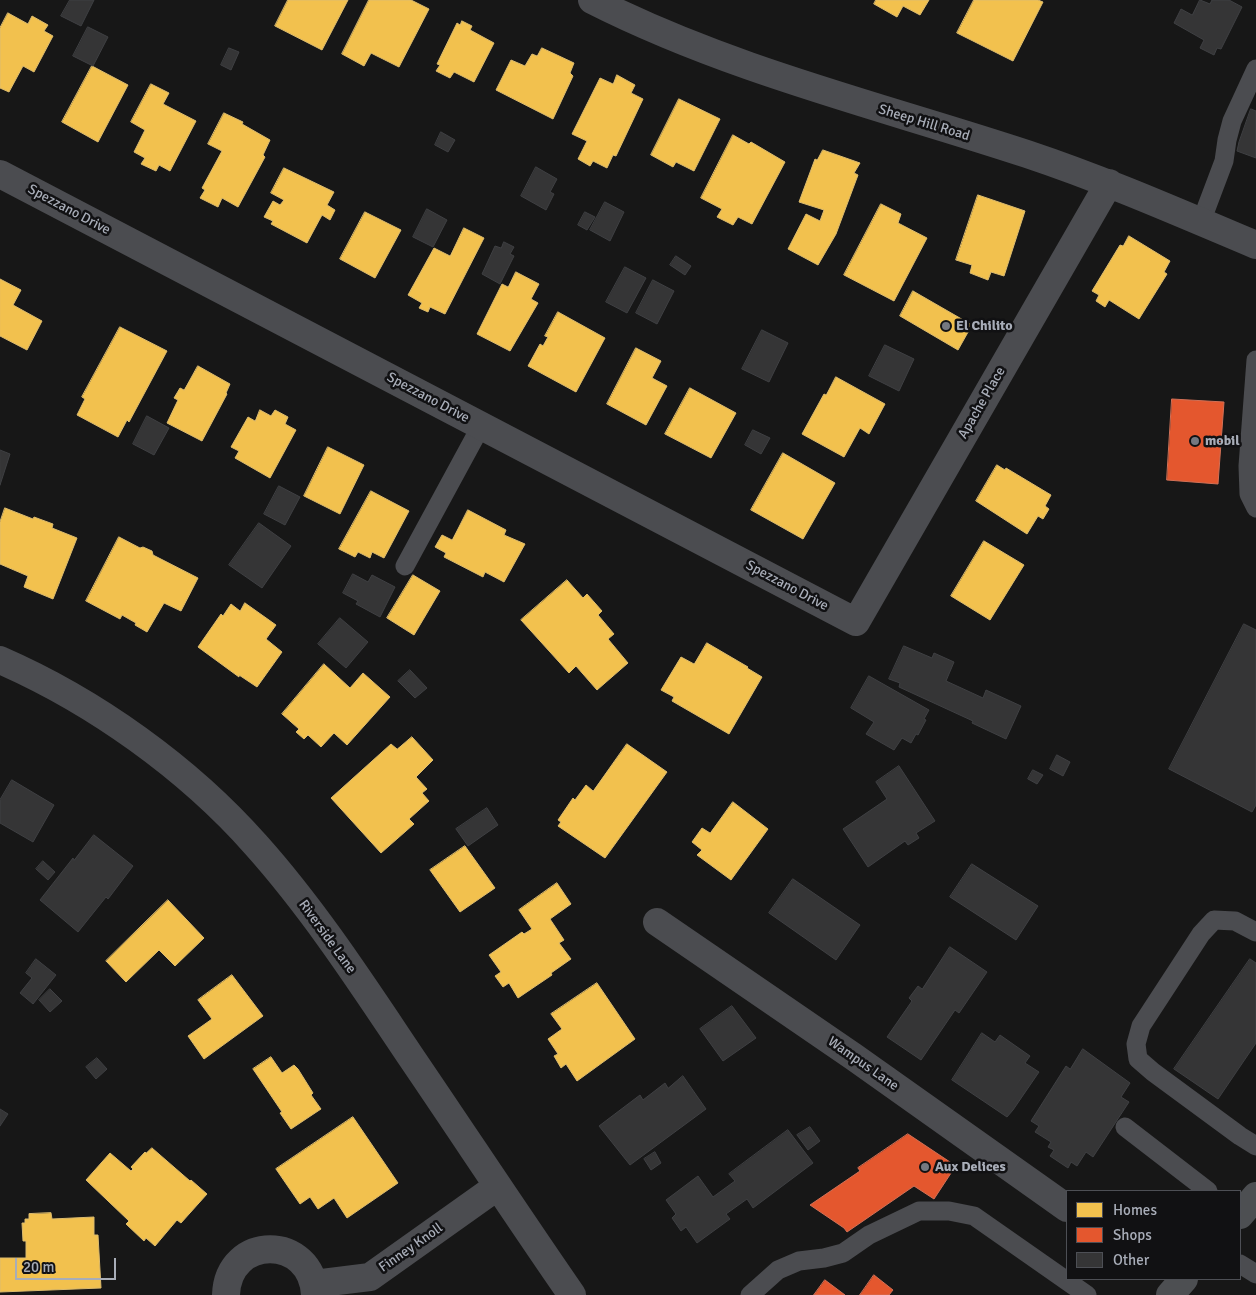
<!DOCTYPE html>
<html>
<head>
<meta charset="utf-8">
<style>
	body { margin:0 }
	#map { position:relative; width:1256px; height:1295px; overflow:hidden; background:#171717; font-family:Signika,sans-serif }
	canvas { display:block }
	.legend { position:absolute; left:1066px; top:1190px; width:175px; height:90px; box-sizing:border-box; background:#111113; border:1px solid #4d4f55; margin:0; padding:6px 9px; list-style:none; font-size:15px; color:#a8adb8 }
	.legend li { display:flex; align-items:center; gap:10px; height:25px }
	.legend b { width:25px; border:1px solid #4d4f55 }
	.scale { position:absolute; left:15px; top:1258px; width:101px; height:22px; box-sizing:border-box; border:2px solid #a8adb8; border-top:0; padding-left:6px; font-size:15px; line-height:18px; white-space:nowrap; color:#a8adb8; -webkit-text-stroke:4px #111113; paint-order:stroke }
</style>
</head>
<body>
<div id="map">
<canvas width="1256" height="1295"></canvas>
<ul class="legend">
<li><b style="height:14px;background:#f2c14e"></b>Homes</li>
<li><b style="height:14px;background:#e4572e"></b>Shops</li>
<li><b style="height:14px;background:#353536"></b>Other</li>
</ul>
<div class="scale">20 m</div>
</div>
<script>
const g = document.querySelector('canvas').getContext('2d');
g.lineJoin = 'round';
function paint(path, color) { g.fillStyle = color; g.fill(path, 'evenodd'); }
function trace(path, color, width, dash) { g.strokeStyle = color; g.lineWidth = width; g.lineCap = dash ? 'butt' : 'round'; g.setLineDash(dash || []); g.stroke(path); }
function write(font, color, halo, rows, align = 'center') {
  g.font = font + ' Signika,sans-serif'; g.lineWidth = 5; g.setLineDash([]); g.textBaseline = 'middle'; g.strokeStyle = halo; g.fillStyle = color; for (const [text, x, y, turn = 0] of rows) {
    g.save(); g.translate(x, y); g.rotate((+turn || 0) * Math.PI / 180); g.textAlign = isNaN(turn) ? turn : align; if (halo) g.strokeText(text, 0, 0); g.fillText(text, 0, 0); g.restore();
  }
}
const homes = new Path2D(`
	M288 0H348L322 50 275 26Z
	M369 0H411L429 9 399 67 371 53 364 66 342 54Z
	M876 0H929L920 15 903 6 897 17 874 4Z
	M974 0H1038L1043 2 1013 61 957 33Z
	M8 13 28 24 32 16 48 25 44 31 53 36 34 72 23 66 9 92 0 88V28Z
	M462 21 472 26 470 30 494 43 474 82 454 72 450 78 436 71 440 65 437 64 457 23 460 25Z
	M542 48 574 63 570 73 573 76 553 119 496 90 511 60 525 66 532 54 537 56Z
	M92 66 128 85 98 142 62 122Z
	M617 75 635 85 631 93 643 99 616 156 613 155 607 168 593 161 590 166 578 159 587 141 572 134 600 78 613 84Z
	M151 84 169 93 163 104 196 121 170 171 159 165 156 171 141 164 145 158 134 152 145 130 131 122Z
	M679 99 720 119 694 171 676 162 673 167 651 155Z
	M224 113 243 122 242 124 270 140 263 155 265 157 238 207 222 198 218 207 200 198 205 190 202 188 222 151 208 144Z
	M733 135 749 144 751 142 785 162 752 224 738 217 733 225 717 217 722 209 701 198Z
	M823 150 860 163 854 173 858 175 836 234 818 265 788 249 806 214 820 221 824 210 799 202 815 159 817 160Z
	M284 168 334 192 327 205 335 210 330 220 322 215 307 243 271 224 273 221 264 217 273 201 280 205 284 200 271 193Z
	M978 195 1025 211 1004 276 991 272 988 280 970 273 972 265 956 260Z
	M881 204 901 214 898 223 927 238 894 301 844 275Z
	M365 212 401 230 375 278 340 259Z
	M464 228 484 238 445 314 430 307 428 312 419 308 422 303 408 295 434 248 450 256Z
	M1129 236 1170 261 1164 272 1167 274 1139 319 1109 300 1105 307 1096 301 1099 295 1092 291 1120 245 1123 246Z
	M516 272 539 284 531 299 538 303 510 351 477 334 502 284 508 287Z
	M0 279 21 290 13 305 42 321 27 350 0 336Z
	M913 291 972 325 958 350 900 316Z
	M558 312 605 338 576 392 528 366 540 344 543 346 548 337 545 336Z
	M120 327 167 351 129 422 127 420 118 437 77 415 85 399 82 397Z
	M636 348 661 361 652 378 667 386 646 425 607 404Z
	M198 366 230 384 226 393 227 394 202 441 167 423 178 400 174 398 180 388 184 390Z
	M836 377 885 404 869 434 860 428 844 457 802 434 824 394 826 395Z
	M690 388 736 413 711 458 665 434Z
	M260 410 271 416 275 410 288 417 285 424 296 430 270 478 235 458 239 451 231 447 248 417 255 421Z
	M328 447 364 465 340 514 304 496Z
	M783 453 835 483 803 539 751 510Z
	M997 465 1005 470 1006 468 1051 495 1045 506 1049 509 1043 519 1038 516 1027 534 976 501Z
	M371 491 409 511 384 558 372 552 370 558 358 552 355 557 339 549Z
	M5 508 33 519 34 517 53 524 52 528 77 538 53 599 24 587 28 576 0 564V522Z
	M468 510 506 530 504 535 525 544 504 582 485 572 483 577 444 557 446 553 435 547 442 535 452 540Z
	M119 537 140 548 143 547 152 551 153 555 198 578 181 611 164 603 147 632 135 625 136 623 122 615 120 619 86 601Z
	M984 541 1024 565 990 620 951 596Z
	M413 575 440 591 414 635 387 618Z
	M567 580 583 598 587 594 602 611 598 615 614 634 608 639 628 663 597 690 576 666 569 673 521 620Z
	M245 603 276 625 266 639 282 652 257 687 239 675V677L198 647 221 614 223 616 231 604 240 611Z
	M707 643 748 667 747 668 762 677 729 734 672 701 674 697 661 690 681 657 694 664Z
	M324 664 350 688 363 673 390 697 347 745 334 733 321 747 308 735 304 739 296 732 299 729 282 714Z
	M412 737 433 760 416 777 427 789 422 793 429 801 409 819 414 824 381 853 331 798 391 744 397 749Z
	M627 744 667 772 605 858 558 826 561 822 558 820 573 798 575 800 586 785 593 791Z
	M733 802 768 829 731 880 697 855 702 850 692 842 702 828 710 833Z
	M465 846 495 888 460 912 430 870Z
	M557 883 571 904 550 919 564 940 559 943 571 959 551 973 552 975 518 998 509 983 503 987 495 976 501 972 489 955 522 932 524 934 532 929 519 910Z
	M168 900 204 938 175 966 159 950 126 982 106 961Z
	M232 975 263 1016 204 1059 188 1036 212 1019 198 1000Z
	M597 983 635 1039 577 1081 566 1064 561 1068 554 1056 558 1054 548 1039 562 1029 551 1014Z
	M271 1057 282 1073 294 1065 298 1069 313 1093 311 1095 321 1109 291 1129 280 1113 282 1112 253 1069Z
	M353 1117 398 1183 347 1218 334 1198 318 1209 310 1197 300 1204 276 1169Z
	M152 1148 190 1181 191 1180 207 1194 181 1223 177 1220 155 1246 146 1238 144 1241 126 1224 129 1221 86 1180 110 1153 131 1171 133 1169 131 1167 145 1152 146 1153Z
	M51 1213 52 1219 94 1217V1235H98L101 1288 0 1292V1258H26V1241H23L22 1223H25V1219H29V1214Z`);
paint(homes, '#f2c14e');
trace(homes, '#dcbb6e', 1);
const shops = new Path2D(`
	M1172 399 1224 402 1218 484 1167 480Z
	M908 1134 953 1164 952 1165 955 1167 934 1199 914 1186 847 1232 844 1228 810 1205 860 1171 858 1168Z
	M874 1275 893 1290 889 1295H860Z
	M825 1280 845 1295H814Z`);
paint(shops, '#e4572e');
trace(shops, '#d27157', 1);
const building = new Path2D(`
	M70 0H94L81 26 61 16Z
	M1200 0 1210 4 1212 0H1229L1242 7 1221 49 1217 48 1214 55 1200 48 1204 40 1174 23 1181 9 1192 15Z
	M88 27 108 37 93 66 73 56Z
	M229 48 239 52 231 70 221 65Z
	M1251 109 1256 111V158L1237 151 1239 142Z
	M441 132 455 140 448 152 435 145Z
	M536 167 557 179 550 192 554 194 546 210 521 196Z
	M605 202 624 212 610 241 590 230Z
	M427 209 447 220 433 247 413 237Z
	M585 212 595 217 587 230 578 225Z
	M504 242 514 247 510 254 514 256 500 284 482 274 495 246 501 248Z
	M676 256 691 266 685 275 670 265Z
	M625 267 646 278 627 313 606 302Z
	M653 280 674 291 657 324 636 313Z
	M762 330 788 343 769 382 742 369Z
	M885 345 914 359 899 391 869 376Z
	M147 416 169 428 154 455 133 444Z
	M753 430 770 438 761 454 745 445Z
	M0 450 10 454 0 485Z
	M279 486 300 497 285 525 264 514Z
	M259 523 291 546 262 588 229 565Z
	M353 574 368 582 372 575 395 587 380 617 356 604 358 601 343 593Z
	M340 618 368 642 346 668 318 644Z
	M1244 624 1256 630V805L1252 812 1169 769Z
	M904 646 932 658 934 653 954 662 946 681 983 698 986 690 1021 706 1006 739 972 723 973 721 899 687 900 683 889 679Z
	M410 670 427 688 415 698 398 681Z
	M869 676 929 710 924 719 926 720 918 735 916 734 911 743 902 738 894 750 866 734 874 722 851 708Z
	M1057 755 1070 762 1063 776 1050 769Z
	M899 766 935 821 916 833 919 838 908 845 905 841 868 867 843 829 887 799 876 782Z
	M1033 770 1043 775 1037 784 1028 779Z
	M12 780 54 805 33 842 0 823V800Z
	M487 808 498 825 468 846 456 829Z
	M94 835 133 866 108 899 106 897 78 932 40 900 73 858 74 860Z
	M43 861 55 872 48 880 36 869Z
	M972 864 1038 906 1016 940 950 897Z
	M793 879 860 925 836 960 769 913Z
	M950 947 987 972 959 1013 955 1010 921 1060 887 1037 912 1001 909 998 918 986 922 989Z
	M36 959 56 975 33 1004 20 993 32 978 26 973Z
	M1250 959 1256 963V1043L1218 1099 1174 1069Z
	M50 989 62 1001 50 1012 39 1000Z
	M732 1006 756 1038 723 1061 700 1029Z
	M982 1033 995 1042 1000 1035 1030 1056 1025 1063 1039 1072 1013 1110 1007 1117 952 1080Z
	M1083 1049 1130 1083 1121 1097 1129 1102 1093 1157 1086 1152 1077 1166 1071 1162 1068 1168 1050 1156 1054 1150 1048 1147 1051 1142 1035 1132 1039 1126 1031 1121 1066 1066 1070 1069Z
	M97 1058 107 1069 96 1079 86 1067Z
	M683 1076 706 1109 630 1165 599 1126 640 1095 643 1100 665 1083 668 1088Z
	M0 1109 8 1114 0 1126Z
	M810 1127 820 1141 808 1150 797 1135Z
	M788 1130 813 1163 753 1208 747 1199 726 1214 730 1219 697 1243 686 1227 681 1231 672 1218 676 1214 666 1200 698 1176 713 1197 735 1181 729 1174Z
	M655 1152 661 1163 651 1170 644 1159Z`);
paint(building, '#353536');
trace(building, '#3f4043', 1);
trace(new Path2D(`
	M1201 222 1224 161 1227 140 1232 121 1256 69
	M1256 360 1248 466 1249 494 1256 508
	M405 566 481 426
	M1256 932 1235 921 1214 920 1201 934 1141 1026 1136 1044 1138 1059 1153 1072 1240 1136 1256 1146
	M1125 1127 1208 1191
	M1240 1264 1256 1274
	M750 1295 778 1270 799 1261 824 1258 843 1253 869 1235 919 1211H949L974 1216 1087 1295`), '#4b4c50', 19);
trace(new Path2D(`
	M592 0C730 70 881 106 1027 154 1105 180 1180 213 1256 245
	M0 174 856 622 1109 183
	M0 660C94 701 188 768 256 845 315 911 364 987 413 1060 466 1138 518 1217 572 1295
	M657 922 854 1057 1067 1208
	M314 1284 370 1277 498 1186
	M226 1295C228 1234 312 1234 315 1295`), '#4b4c50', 28);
trace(new Path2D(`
	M1240 1215 1256 1196
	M1170 1295 1184 1279`), '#4d4f52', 28);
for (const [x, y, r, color] of [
	[946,326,5,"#757880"],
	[1195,441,5,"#757880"],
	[925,1167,5,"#757880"]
]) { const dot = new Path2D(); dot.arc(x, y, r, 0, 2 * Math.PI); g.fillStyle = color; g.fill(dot); trace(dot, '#111113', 2); }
write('14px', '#a8adb8', '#111113', [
	["Sheep Hill Road",924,123,17],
	["Spezzano Drive",69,210,28],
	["Spezzano Drive",428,398,28],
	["Apache Place",982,403,-60],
	["Spezzano Drive",787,586,28],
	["Riverside Lane",327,937,54],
	["Wampus Lane",863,1064,35],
	["Finney Knoll",411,1248,-35]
]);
write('bold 14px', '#a8adb8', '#111113', [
	["El Chilito",956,326],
	["mobil",1205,441],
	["Aux Delices",935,1167]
], 'left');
</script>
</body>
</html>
